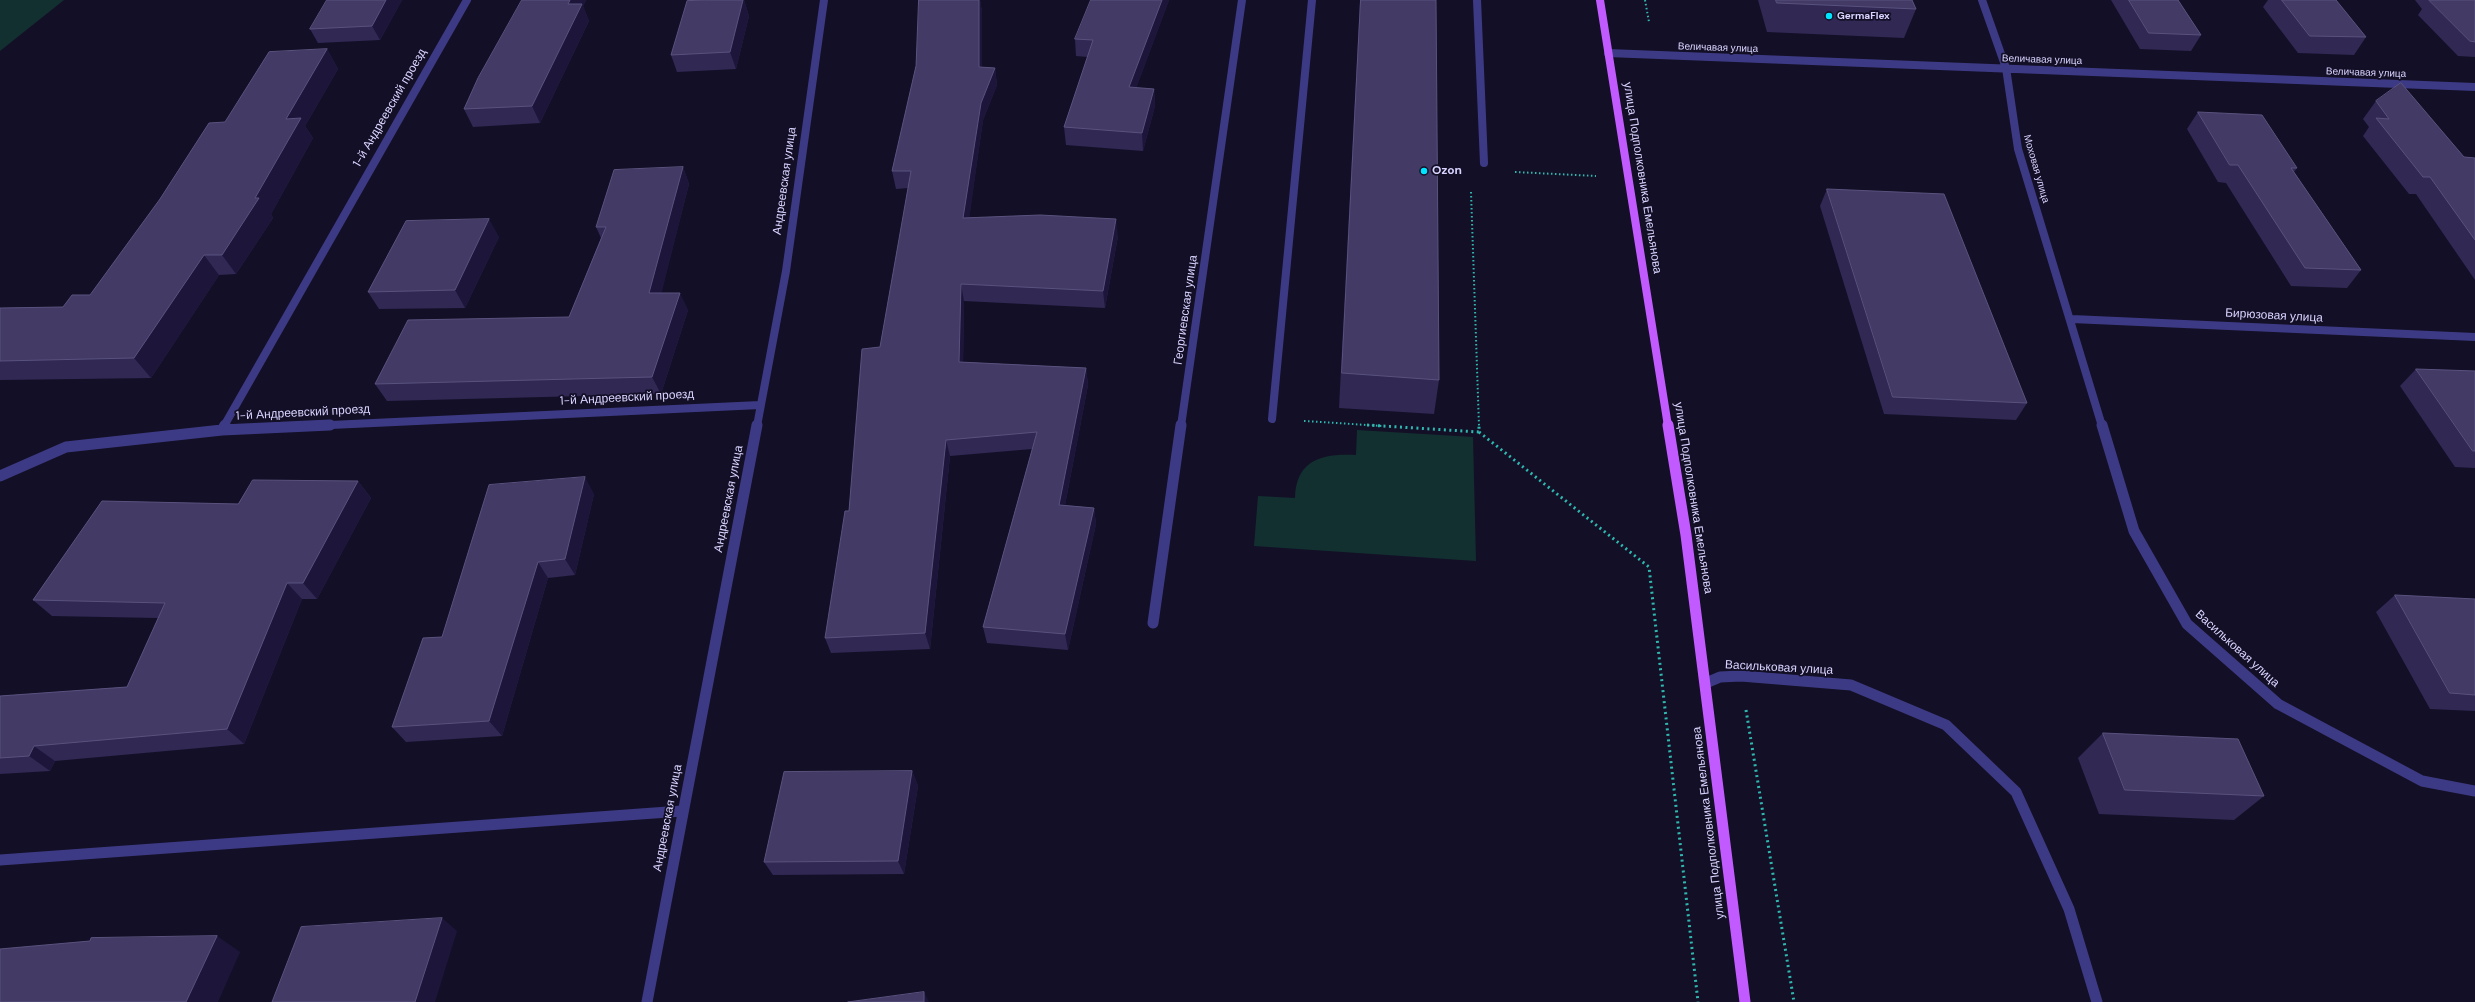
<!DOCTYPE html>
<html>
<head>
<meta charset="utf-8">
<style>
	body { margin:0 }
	canvas { display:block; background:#130f26 }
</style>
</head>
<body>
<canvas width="2475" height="1002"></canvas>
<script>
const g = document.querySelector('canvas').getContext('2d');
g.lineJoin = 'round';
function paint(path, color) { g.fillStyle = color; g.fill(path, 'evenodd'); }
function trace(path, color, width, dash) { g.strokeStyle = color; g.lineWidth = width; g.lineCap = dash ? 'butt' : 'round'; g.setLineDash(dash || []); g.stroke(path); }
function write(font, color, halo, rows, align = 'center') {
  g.font = font + ' "DM Sans",sans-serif'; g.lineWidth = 3.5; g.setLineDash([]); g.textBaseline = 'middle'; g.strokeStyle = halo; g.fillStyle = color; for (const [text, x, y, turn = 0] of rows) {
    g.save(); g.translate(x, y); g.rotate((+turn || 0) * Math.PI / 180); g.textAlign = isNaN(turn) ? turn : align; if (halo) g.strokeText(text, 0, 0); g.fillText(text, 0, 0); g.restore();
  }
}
paint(new Path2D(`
	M0 0H64L0 51Z
	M1357 430 1473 437 1476 561 1254 546 1258 496 1295 498C1296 460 1322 453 1356 455Z`), '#12302f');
trace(new Path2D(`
	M1645 0 1649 22
	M1515 172 1596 176
	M1471 192 1479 426
	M1304 421 1383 426`), '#2fb8b0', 2, [1.5, 2.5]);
trace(new Path2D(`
	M1367 425 1479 432V425
	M1479 432 1649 567 1698 1002
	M1746 710 1794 1002`), '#2fb8b0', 3, [2, 3.5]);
trace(new Path2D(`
	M1477 0 1484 163
	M1272 419 1312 0`), '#3d3a85', 8);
trace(new Path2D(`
	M1982 0 2006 68 2018 149 2102 426
	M1608 53 2475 87
	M2072 319 2475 337
	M224 426 467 0
	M309 426 760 405
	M757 426 786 271 824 0
	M1181 426 1242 0`), '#3d3a85', 8);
trace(new Path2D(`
	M2102 425 2134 531 2187 624 2278 704 2422 781 2475 791
	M222 430 225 425
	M0 476 66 447 222 430 330 425
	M1153 623 1181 425
	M1706 683 1720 677 1741 676 1851 685 1946 725 2016 792 2069 909 2097 1002
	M0 860 682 811
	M647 1002 757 425`), '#3d3a85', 11);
trace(new Path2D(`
	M1600 0 1668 426`), '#c25bff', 8);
trace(new Path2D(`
	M1668 425 1686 535 1745 1002`), '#c25bff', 11);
paint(new Path2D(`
	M327 0H402L380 40 318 43 310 29Z
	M522 0H586L583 6 589 21 540 123 473 127 464 109Z
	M710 0H744L749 16 736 69 677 72 671 55Z
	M919 0H980L982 12V67L995 68 997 85 983 120 969 217 1118 236 1105 308 964 301 963 362 1086 368 1088 385 1065 505 1094 508 1096 524 1068 650 987 643 983 627 1032 449 950 456 930 649 831 653 825 638 880 347 908 188 896 189 892 171 916 66Z
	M1169 0 1136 88 1154 89 1155 106 1143 151 1066 145 1064 127 1088 57 1076 56 1075 39Z
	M1360 0H1436L1439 380 1434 414 1339 408Z
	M1758 0H1912L1916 9 1904 38 1767 32Z
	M2111 0H2178L2201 35 2191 51 2140 49Z
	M2268 0H2336L2366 37 2354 55 2298 53 2263 7Z
	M2415 0H2475V57L2458 56 2418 15 2422 9Z
	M327 49 338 69 305 126 313 138 271 214 273 218 236 274 219 275 151 378 0 380V308L63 307 90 295Z
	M2376 101 2464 157 2475 158V280L2416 194H2409L2363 136 2369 127 2363 119Z
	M2198 112 2297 168 2294 172 2361 270 2347 288 2291 286 2226 183 2218 182 2187 129Z
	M683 167 689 184 661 293 688 310 661 394 387 401 375 384 569 317 601 238 596 227Z
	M1827 189 2027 403 2016 420 1884 414 1820 206Z
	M499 237 465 308 379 309 368 292Z
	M2416 369 2475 371V468L2455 467 2400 386Z
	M358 481 371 498 317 599H302L244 744 55 761 50 771 0 774V696L127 687 158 618 52 616 33 600Z
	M594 494 575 575 548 578 502 736 406 742 392 727 442 637Z
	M2395 595 2475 599V711L2430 709 2376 612Z
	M2103 733 2264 796 2234 820 2099 814 2078 758Z
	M912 771 918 786 904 874 773 875 764 862Z`), '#312854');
paint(new Path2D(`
	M386 0H402L380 40 372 26Z
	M570 0H586L583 6 589 21 540 123 532 106 568 4Z
	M743 0H744L749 16 736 69 730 52Z
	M979 0H980L982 12V84L979 67Z
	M1162 0H1169L1130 105 1129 87Z
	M327 49 338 69 305 126 313 138 271 214 273 218 236 274 222 255 255 198 286 119Z
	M995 68 997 85 983 120 967 235 963 218 981 103Z
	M1154 89 1155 106 1143 151 1142 133Z
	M683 167 689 184 657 311 649 293Z
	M489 219 499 237 465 308 455 290Z
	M1116 219 1118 236 1105 308 1103 291Z
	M204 255 219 275 151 378 134 358Z
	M961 284 964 301 963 379 959 362Z
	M680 293 688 310 661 394 652 377Z
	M1086 368 1088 385 1062 521 1059 505Z
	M946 440 950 456 930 649 925 633Z
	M585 477 594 494 575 575 565 559Z
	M358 481 371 498 317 599 303 583Z
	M1094 508 1096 524 1068 650 1065 634Z
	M538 562 548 578 502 736 489 721Z
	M287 583 302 599 244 744 227 729Z
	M34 746 55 761 50 771 29 756Z
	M912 771 918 786 904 874 898 861Z
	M442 918 457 931 435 1002H415Z
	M217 936 240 952 218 1002H186Z
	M924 992 929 1002H924Z`), '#1d163a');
const building = new Path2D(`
	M327 0H386L372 26 310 29Z
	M522 0H570L568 4H582L532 106 464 109 478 78Z
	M710 0H743L730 52 671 55 687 1Z
	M919 0H979V67L995 68 981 103 963 218 1040 215 1116 219 1103 291 961 284 959 362 1086 368 1059 505 1094 508 1065 634 983 627 1037 432 946 440 925 633 825 638 845 511H849L862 349 880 347 911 171H892L916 66Z
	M1091 0H1162L1129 87 1154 89 1142 133 1064 127 1093 40 1075 39Z
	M1361 0H1436L1439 380 1342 373Z
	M1776 0H1912L1916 9 1777 3Z
	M2129 0H2178L2201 35 2149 33Z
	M2282 0H2336L2366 37 2310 36Z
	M2429 0H2475V42L2470 41Z
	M327 49 286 119 301 118 255 198H259L222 255H204L134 358 0 361V308L63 307 72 295H90L160 199 209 123 225 122 269 52Z
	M2401 83 2464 157 2475 158V240L2430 177H2423L2376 118 2389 119 2376 101Z
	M2198 112 2262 115 2297 168H2291L2361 270 2305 268 2238 165H2230Z
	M683 167 649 293H680L652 377 375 384 408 320 569 317 606 227H596L614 170Z
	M1827 189 1944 194 2027 403 1893 397Z
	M489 219 455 290 368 292 406 221Z
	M2416 369 2475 371V451H2473Z
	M585 477 565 559 538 562 489 721 392 727 423 638 442 637 489 485Z
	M253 480 358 481 303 583H287L227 729 34 746 29 756 0 758V696L127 687 165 603 33 600 102 501 238 504Z
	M2395 595 2475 599V695L2450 693Z
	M2103 733 2238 739 2264 796 2125 790Z
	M912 771 898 861 764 862 784 772Z
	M442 918 415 1002H272L301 927Z
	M217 936 186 1002H0V949L90 941 91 938Z
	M924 992V1002H848Z`);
paint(building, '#433a66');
trace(building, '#5a527e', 1);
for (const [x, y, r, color] of [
	[1829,16,4,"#00e5ff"],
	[1424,171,4,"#00e5ff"]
]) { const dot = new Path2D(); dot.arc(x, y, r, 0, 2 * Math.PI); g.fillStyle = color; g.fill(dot); trace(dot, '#130f26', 1.5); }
write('bold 10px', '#d9d4ff', '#130f26', [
	["GermaFlex",1837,16]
], 'left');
write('10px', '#d9d4ff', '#130f26', [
	["Величавая улица",1718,48,2],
	["Величавая улица",2042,60,2],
	["Величавая улица",2366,73,2],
	["Моховая улица",2036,169,74]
]);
write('12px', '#d9d4ff', '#130f26', [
	["1-й Андреевский проезд",390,108,-60],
	["улица Подполковника Емельянова",1642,178,81],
	["Андреевская улица",785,181,-82],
	["Георгиевская улица",1186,310,-82],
	["Бирюзовая улица",2274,316,3],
	["1-й Андреевский проезд",627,398,-3],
	["1-й Андреевский проезд",303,413,-3],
	["улица Подполковника Емельянова",1693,498,81],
	["Андреевская улица",729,499,-79],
	["Васильковая улица",2237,649,42],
	["Васильковая улица",1779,668,3],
	["Андреевская улица",668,818,-79],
	["улица Подполковника Емельянова",1709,823,-97]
]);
write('bold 12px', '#d9d4ff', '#130f26', [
	["Ozon",1432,171]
], 'left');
</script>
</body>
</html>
